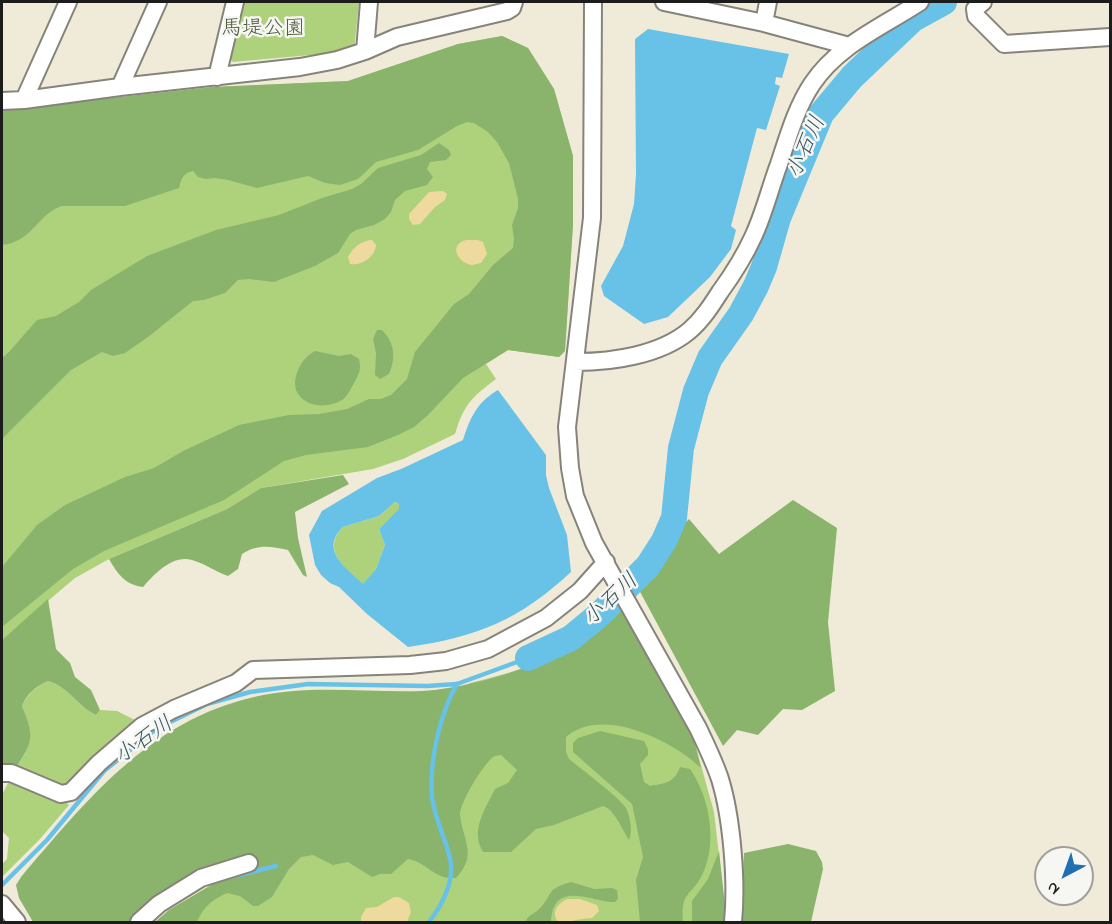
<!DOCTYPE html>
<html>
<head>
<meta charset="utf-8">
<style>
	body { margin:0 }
	#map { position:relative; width:1112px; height:924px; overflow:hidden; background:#f0ebd9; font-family:"Indie Flower",sans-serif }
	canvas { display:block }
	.frame { position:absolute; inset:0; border:3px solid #1c1c1c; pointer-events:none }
	.north { position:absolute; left:1034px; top:846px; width:60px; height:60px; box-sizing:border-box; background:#f6f6f2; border:2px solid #9f9f9c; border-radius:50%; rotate:221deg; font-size:16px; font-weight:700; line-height:24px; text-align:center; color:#1c1c1c }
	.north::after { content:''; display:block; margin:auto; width:21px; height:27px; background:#1f6fb2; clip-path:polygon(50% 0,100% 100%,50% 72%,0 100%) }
</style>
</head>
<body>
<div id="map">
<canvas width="1112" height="924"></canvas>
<div class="frame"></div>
<div class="north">N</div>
</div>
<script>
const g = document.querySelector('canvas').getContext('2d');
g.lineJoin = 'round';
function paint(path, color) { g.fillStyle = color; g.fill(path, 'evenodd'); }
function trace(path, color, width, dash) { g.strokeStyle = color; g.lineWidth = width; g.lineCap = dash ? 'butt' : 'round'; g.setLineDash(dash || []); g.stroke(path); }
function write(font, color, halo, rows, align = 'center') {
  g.font = font + ' "Indie Flower","Klee One",sans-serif'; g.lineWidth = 5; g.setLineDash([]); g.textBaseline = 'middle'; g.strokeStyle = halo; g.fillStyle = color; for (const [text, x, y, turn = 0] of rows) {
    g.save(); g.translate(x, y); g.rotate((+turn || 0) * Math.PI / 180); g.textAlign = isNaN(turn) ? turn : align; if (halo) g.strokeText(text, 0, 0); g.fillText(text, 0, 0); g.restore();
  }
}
paint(new Path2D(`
	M239 2H359L354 51 233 62 227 57Z
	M502 36 528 48 554 89 573 156V224L565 351 559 357 508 350 486 364 496 379C472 397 464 404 455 434L403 459 373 469 261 488 227 509 109 559 75 578 2 640V107H29L213 87 348 81 458 44Z
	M395 502 399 504 400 509 379 529 385 545 376 569 363 585C346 568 320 551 343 527L379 516Z
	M619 606 694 740 714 812 725 906 724 922H155L169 910 213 884 254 872 470 683C497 676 525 670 550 656 575 642 597 624 619 606Z
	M48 681C69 687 78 707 96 715L100 710 117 711 141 723 61 791 15 769C33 743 34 736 22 706 27 694 36 687 48 681Z
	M11 777 60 797 69 805 40 839 2 877V864L7 859 9 838 2 831V795Z`), '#add27b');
paint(new Path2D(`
	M502 36 528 48 554 89 573 156V224L565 351 559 357 508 350 463 378 428 415 414 427 398 435 368 447 306 455 284 461 224 500 104 551 73 569 2 627V567L37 525 65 505 125 477 154 468 183 451 239 425 289 415 319 414 347 409 369 399H381L391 395 407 379 415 352 454 304 469 294 493 265 513 248 514 239 512 225 518 208V199L509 163 497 142 488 132 474 123 467 122 457 126 418 150 376 162 358 179 340 185 325 183 308 176 257 188 228 180 215 178 206 179 198 177 193 171C183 173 181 179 179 188L125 206H62C43 212 36 230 20 239 14 243 8 244 2 245V107H29L213 87 348 81 458 44Z
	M439 143 449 150 451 155 446 160 430 162 427 169 433 177 427 185 405 191 395 200 391 212 385 219 374 225 356 230 350 234 338 253 315 266 274 282 249 279 238 280 225 293 204 300 193 301 148 337 125 353 113 356 102 352 71 370 2 439V358L9 352 37 320 56 316 79 302 91 290 147 256 216 230 279 215 322 198 352 189 361 184 378 168 421 155Z
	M377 330H382C395 343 396 358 389 374L380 379 375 375 376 353 373 339Z
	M315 351 339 356 351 354 359 359C362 371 358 375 353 385 350 390 347 397 342 400 319 414 283 400 299 368 302 361 308 355 315 351Z
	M343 475 349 484 295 512 298 538 307 577 303 575 288 550C270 546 257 544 242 554L238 569 228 576C216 572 204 563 192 560 173 554 154 574 143 587 125 585 117 573 109 559L227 509 261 488Z
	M793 500 837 528 828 622 835 691 802 710 783 709 758 735 737 730 723 746 638 588 674 535 689 519 719 554Z
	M48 599 56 649 70 663 75 677 91 690 100 710 96 715C78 707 69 687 48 681 36 687 27 693 22 706 35 737 33 742 15 769L2 767V640Z
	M619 606 694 740 701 768C673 741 602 705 566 737V752L569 759C581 769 619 797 626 808 630 816 633 832 629 840 622 829 614 809 603 806L554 825 536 829 511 852H483C470 831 485 809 495 789L508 783 517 770 501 755C497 756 495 755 492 758 483 765 459 804 460 815 463 841 478 855 456 878 434 880 427 862 408 859L391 874H380L372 877 348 862 333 865 313 855 301 857 289 869 272 897 258 906H253L240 896 227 893C212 900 204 906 197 922H155L169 910 213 884 254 872 250 857 155 898 130 922H33L19 898 16 885 21 877C87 800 149 721 254 697 309 684 365 693 422 691 459 689 515 674 549 657 574 643 597 625 619 606Z
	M600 731 644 741 648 749V755L640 764 644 782 650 786C666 783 674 783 680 767L690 769C709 796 718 841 703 873 692 897 680 890 683 922H640L636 880 643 857 632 804 573 752V743L578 738Z
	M788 844 816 851 822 862 823 869 811 922H740L744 853Z
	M719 851 725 906 724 922H692V901L708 879Z
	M571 882 594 889 612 888 617 890 618 899 615 902H610C584 898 553 883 551 922H525C529 914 533 915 539 909 555 894 543 890 571 882Z`), '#8ab46b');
paint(new Path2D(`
	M443 191 447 194 445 200 435 207 420 224 413 225 409 219V214L429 192Z
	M372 240 376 245C375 257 362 266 350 264L348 257C353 247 361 241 372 240Z
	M466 240H478L483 242 487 254 481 263 472 265C458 263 448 245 466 240Z
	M394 897H399L409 903 411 912 407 922H361V917L366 908 377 907Z
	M567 899H580L597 905 599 911 592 918C580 918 570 923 558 922 551 913 557 904 567 899Z`), '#eeda9e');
paint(new Path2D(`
	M648 29 789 54 782 78 776 77 775 84 780 86 766 130 757 128 731 226 736 230 731 249 710 277 668 317 644 324 604 296 601 286 623 246 634 204 636 174 635 39Z
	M498 390 546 455V475L549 488 567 535 571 572C519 620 478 637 408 647L367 614 339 587 330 583 321 575 315 565 309 535 322 511 377 478 401 469 463 440C470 418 477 402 498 390ZM395 502 399 504V509L379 529 385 545 376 569 363 584C346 568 319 550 343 527L379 516Z`), '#68c1e6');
trace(new Path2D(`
	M235 876 276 866
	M2 885 47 840 104 771 156 729 207 704 250 692 308 684 427 686 457 684 528 658
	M429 922C442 905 455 881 450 858 445 838 434 817 432 796 429 762 440 713 457 684`), '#68c1e6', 4.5);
trace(new Path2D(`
	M528 658 571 638 600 614 648 566 664 541 674 518 681 448 696 391 710 358 741 314 756 286 764 267 778 218 821 114 852 77 913 19 944 2`), '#68c1e6', 26);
const minor = new Path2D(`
	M593 2 592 218 567 427 570 468 575 496 594 543 698 728C706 745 714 761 720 779 732 818 737 882 733 922
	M664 2 764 23 849 46
	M983 2 975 9 976 16 1004 44 1110 37
	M764 23 768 2
	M365 51 369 2
	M217 77 235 2
	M120 87 158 2
	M24 100 68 2
	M2 101 24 100 120 87 300 67 337 60 365 51 397 37 507 11 512 8 514 2
	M576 362C613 362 660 355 689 331 702 320 711 306 720 292 733 274 744 257 753 237 764 214 770 188 779 164 788 137 796 108 812 84 838 45 882 27 920 2
	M2 773H11L61 794 71 792 99 763 142 726 174 709 236 683 253 670 410 665 446 661 488 649 546 618 580 591 606 562
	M2 904 17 922
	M139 922 159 904 201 878 249 863`);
trace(minor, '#86847a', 20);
trace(minor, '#fff', 16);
write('21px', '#4f5c3d', '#f6f6f2', [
	["馬堤公園",263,31]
]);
write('italic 22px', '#375663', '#f6f6f2', [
	["小石川",808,148,-66],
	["小石川",612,601,-43],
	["小石川",145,742,-35]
]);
</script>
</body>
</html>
